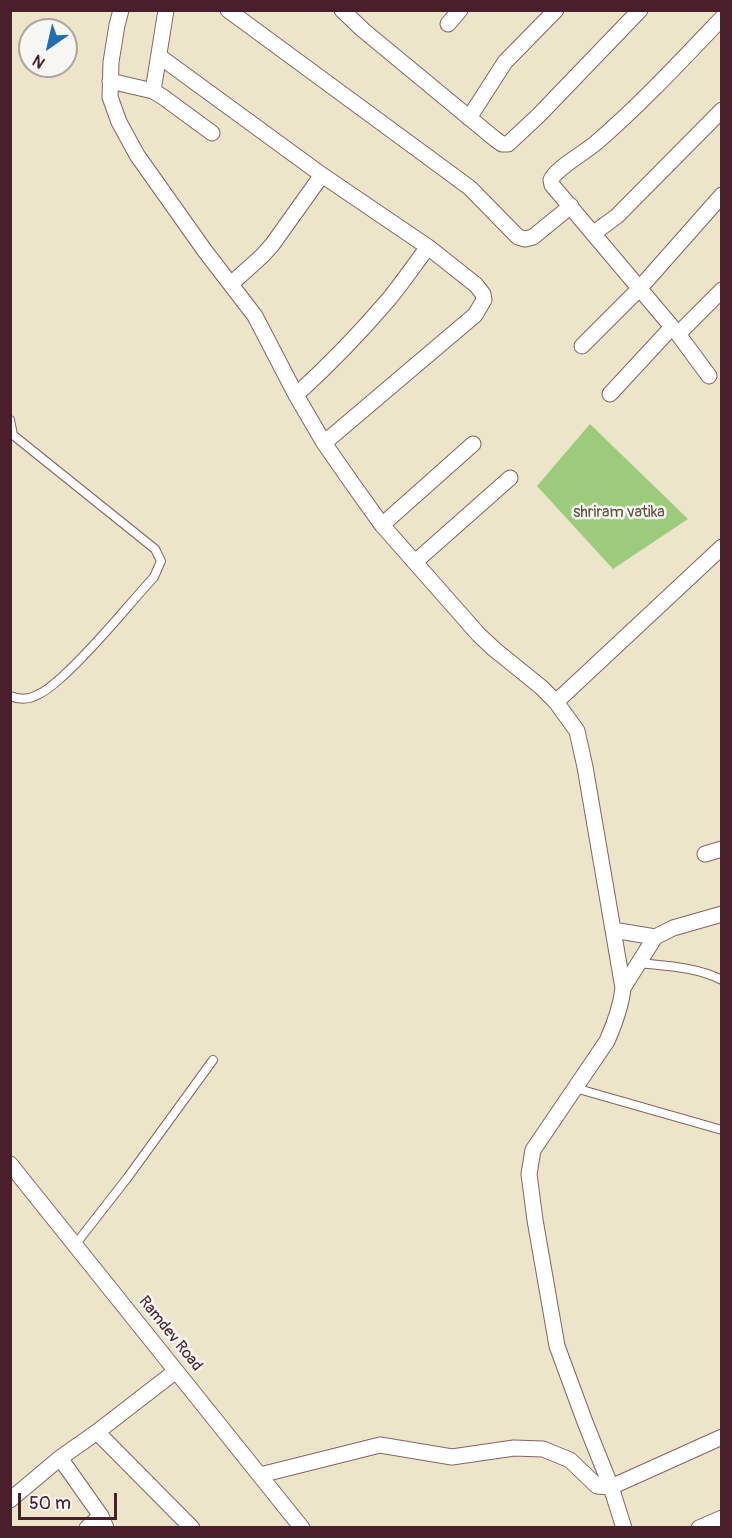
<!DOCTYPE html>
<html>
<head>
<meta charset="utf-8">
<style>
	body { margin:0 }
	#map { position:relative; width:732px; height:1538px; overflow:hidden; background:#ede5ca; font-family:Pangolin,sans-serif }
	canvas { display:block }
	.frame { position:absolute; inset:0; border:12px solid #4a1f2b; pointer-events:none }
	.north { position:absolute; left:18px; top:18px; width:60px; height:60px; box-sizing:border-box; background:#f6f6f2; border:2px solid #b1a0a2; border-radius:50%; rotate:214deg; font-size:16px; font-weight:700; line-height:24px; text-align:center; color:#4a1f2b }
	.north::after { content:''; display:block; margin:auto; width:21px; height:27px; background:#1f6fb2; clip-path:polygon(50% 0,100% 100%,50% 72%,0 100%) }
	.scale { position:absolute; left:18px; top:1493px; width:99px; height:27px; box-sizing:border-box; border:3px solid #4a1f2b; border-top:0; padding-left:8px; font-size:18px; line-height:21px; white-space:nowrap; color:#4a1f2b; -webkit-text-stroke:4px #f6f6f2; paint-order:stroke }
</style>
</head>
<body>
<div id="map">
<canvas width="732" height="1538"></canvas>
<div class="frame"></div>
<div class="north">N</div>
<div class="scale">50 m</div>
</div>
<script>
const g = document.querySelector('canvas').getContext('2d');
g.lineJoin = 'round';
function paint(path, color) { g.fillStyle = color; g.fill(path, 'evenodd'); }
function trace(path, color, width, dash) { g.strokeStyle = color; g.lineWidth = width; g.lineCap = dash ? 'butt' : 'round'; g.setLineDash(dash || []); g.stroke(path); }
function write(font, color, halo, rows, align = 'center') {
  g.font = font + ' Pangolin,sans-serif'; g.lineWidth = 5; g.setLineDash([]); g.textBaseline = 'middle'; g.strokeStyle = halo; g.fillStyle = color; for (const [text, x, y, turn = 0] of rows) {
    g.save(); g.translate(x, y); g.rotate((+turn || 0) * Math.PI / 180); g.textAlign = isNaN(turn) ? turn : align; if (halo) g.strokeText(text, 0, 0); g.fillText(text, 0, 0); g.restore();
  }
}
paint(new Path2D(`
	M590 424 688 519 613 569 537 486Z`), '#9ccc7b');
const lane = new Path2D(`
	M10 420 13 435 155 549 161 561 154 577C124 610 96 646 63 676 55 683 47 691 37 695 28 700 20 700 10 696
	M639 963C667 966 697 967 722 980
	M575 1088 722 1130
	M75 1245 128 1177 213 1060`);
const street = new Path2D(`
	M121 10 117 25 111 62 110 97 119 122 137 155 205 251 255 316 296 395 324 443 354 486 382 525 479 635 494 649 541 687 556 702 577 731 585 767 623 988C621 1007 615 1023 607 1041L533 1150 529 1174 535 1220 557 1346 585 1422 611 1487 624 1528
	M228 10 447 171 470 188 518 237 525 239 533 237 571 206
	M342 10 363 30 495 139 502 144H508L539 115 640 10
	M448 24 460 10
	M159 56 322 175 428 247 476 285 483 294 484 300 475 315 324 443
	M110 81 153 91 163 97 212 133
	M153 91 166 10
	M469 118 505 62 556 10
	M594 233 617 216 722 110
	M231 284 262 256 272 245 322 175
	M678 334 722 290
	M582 346 639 289 722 195
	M709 376 678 334 552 185 551 180C556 168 586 152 597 142 641 104 681 61 722 18
	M610 394 672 327
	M296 395C329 365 360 333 389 299 403 282 415 264 428 247
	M382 525 473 444
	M415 562 510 478
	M556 702 722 547
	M705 854 722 849
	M613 930 655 937
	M623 988 655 937 673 928 722 914
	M10 1164 302 1528
	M97 1432 192 1528
	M60 1458 101 1516 106 1528
	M260 1475 380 1445 452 1457 514 1448 543 1449 570 1460 597 1486 611 1487 722 1437
	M10 1500 60 1458 97 1432 176 1371
	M87 1528 101 1516
	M699 1528 722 1518`);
trace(lane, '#836463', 10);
trace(street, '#836463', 17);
trace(lane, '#fff', 8);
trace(street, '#fff', 15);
write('16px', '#635343', '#f6f6f2', [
	["shriram vatika",619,513]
]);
write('16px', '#4a1f2b', '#f6f6f2', [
	["Ramdev Road",170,1334,51]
]);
</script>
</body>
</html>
